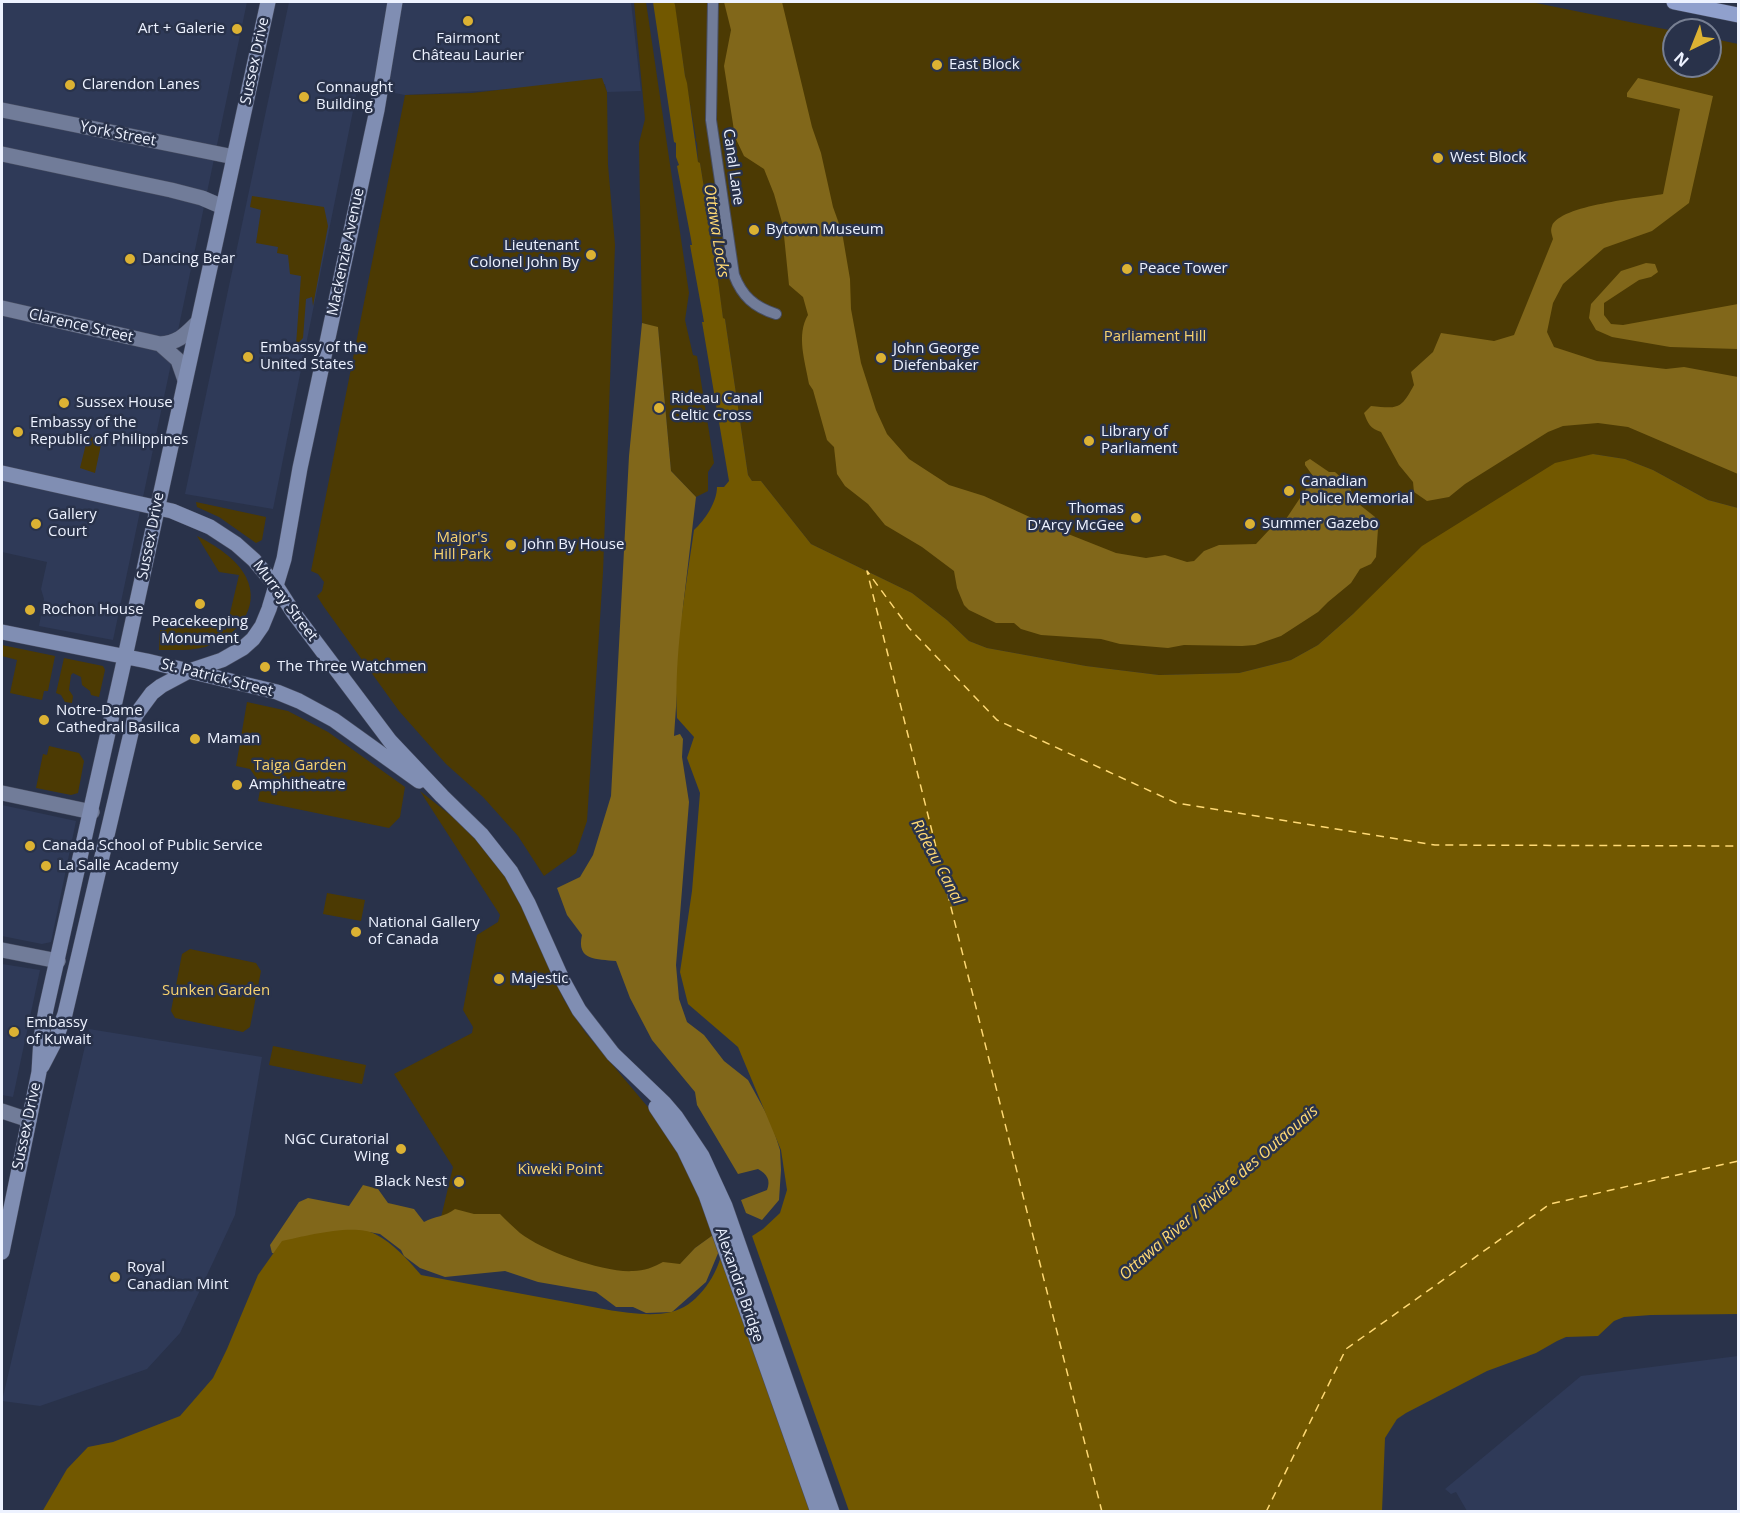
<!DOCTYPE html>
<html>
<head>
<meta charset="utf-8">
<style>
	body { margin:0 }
	#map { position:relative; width:1740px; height:1513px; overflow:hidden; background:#29324a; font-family:"Open Sans",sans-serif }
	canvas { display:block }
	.frame { position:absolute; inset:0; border:3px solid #edf2ff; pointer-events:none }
	.north { position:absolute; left:1662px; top:18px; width:60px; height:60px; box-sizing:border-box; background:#29324a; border:2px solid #777f92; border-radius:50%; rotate:223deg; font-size:16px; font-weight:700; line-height:24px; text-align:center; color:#edf2ff }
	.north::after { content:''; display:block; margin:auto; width:21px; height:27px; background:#dcb233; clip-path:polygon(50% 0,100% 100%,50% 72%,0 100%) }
</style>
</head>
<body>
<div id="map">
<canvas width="1740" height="1513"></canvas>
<div class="frame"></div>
<div class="north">N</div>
</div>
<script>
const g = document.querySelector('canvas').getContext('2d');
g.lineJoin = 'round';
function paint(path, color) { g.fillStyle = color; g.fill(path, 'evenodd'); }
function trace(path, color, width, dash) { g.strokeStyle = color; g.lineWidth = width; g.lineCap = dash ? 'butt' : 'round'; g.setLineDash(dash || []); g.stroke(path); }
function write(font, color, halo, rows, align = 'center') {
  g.font = font + ' "Open Sans",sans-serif'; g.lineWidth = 5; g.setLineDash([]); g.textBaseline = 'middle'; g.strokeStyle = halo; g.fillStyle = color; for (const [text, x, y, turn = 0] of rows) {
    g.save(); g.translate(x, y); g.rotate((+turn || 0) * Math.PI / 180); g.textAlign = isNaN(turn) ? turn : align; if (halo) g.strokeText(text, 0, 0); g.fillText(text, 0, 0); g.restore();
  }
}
paint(new Path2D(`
	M2 2H247L113 640 39 626 44 599 41 589 47 562 2 552Z
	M289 2H631L641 91 607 92 605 84 405 95 358 86 273 509 185 494Z
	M2 805 76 821 51 942 42 944 2 936Z
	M2 964 40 970 13 1097 2 1095Z
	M89 1029 262 1057 235 1215 180 1333 147 1369 40 1406 2 1401Z
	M1738 1356V1511H1467L1456 1492 1451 1494 1445 1489 1581 1376Z`), '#2f3a58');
paint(new Path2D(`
	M634 2H646L689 293 685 320 693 355 697 356 714 463 708 472V491L696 497 671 471 658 328 642 323 639 143 645 119Z
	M674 2H1531L1674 31V66H1710V38L1738 44V508L1708 500 1653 470 1625 459 1593 454 1353 614 1318 645 1291 660 1239 673 1159 675 1086 666 987 648 969 641 947 620 912 593 811 544 761 481H752L748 475 725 319H723L713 243H711L709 223 707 219 709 218 700 163H698L697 143 695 139 696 138 685 76Z
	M602 78 607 92 608 165 615 245 603 572 587 821 576 853 544 876 518 836 483 797 446 764 399 711 324 607 317 596 322 591 324 582 318 574 311 571 405 95 472 93Z
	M252 196 324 207 328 226 313 306 312 297 306 299 303 338 296 345 301 276 290 274 288 255 277 253 278 247 256 243 261 210 250 207Z
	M88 436 102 440 95 473 80 468Z
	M196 502 266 517 262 540 256 543 219 517 197 507Z
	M197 536C215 545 237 559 246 577 262 609 235 638 205 647 191 651 175 650 159 650L160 630H166C179 608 190 619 207 626 213 628 221 629 226 630L239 575 219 572Z
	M2 645 55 656 48 691H44L42 700 10 693 17 660 2 656Z
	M64 658 103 666 105 670 99 697 91 695 90 691 82 685 81 677 73 673 71 675 69 690 73 696 72 703 65 702 61 695 56 693Z
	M247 702 288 711 328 732 405 787 400 817 389 828 258 801 261 785 250 769 236 766Z
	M49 746 79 753 84 761 78 793 71 795 36 788 43 754 47 755Z
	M420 791 463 825 495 861 515 892 564 1000 585 1032 652 1112 680 1150 716 1233 695 1248 672 1274 644 1295 433 1251 453 1167 394 1074 472 1033 473 1027 463 1010 477 935 498 922 500 915Z
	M327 893 365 900 361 921 323 914Z
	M190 949 256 963 261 971 250 1027 243 1032 175 1018 171 1011 182 954Z
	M273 1046 366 1065 362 1084 269 1065Z`), '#4c3a03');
paint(new Path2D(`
	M724 2H782L812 127 821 153 833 207 842 232 850 279 851 309 861 363 876 410 887 434 909 459 949 485 984 496 1058 530 1116 553 1146 558 1165 555 1187 562 1194 561 1204 551 1219 545 1256 544 1270 529 1282 525 1312 480 1313 476 1305 465V462L1310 459 1329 472H1335L1349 485 1355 501 1375 517 1378 529 1376 557 1371 564 1360 569 1351 583 1328 602 1318 612 1281 636 1255 645 1242 646 1184 645 1168 648 1120 644 1101 639 1041 635 1021 629 1014 623H996L969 610 964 605 957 588 954 571 922 547 885 525 868 504 845 486 837 474 834 447 827 440 813 390 809 384C805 361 796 335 808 315L803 297 789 285 783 226 774 194 764 169 744 156 735 137 724 66 731 30Z
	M1638 78 1713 96 1689 203 1652 231 1604 248 1563 284 1553 303 1547 332 1554 347 1597 361 1666 369 1684 367 1738 377V474L1628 427 1598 423 1563 426 1548 432 1465 484 1449 497 1427 501 1414 492 1413 482 1399 465 1381 432C1370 428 1368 424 1364 413L1371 406C1399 409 1401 409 1414 385L1411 372 1433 352 1441 333 1494 341 1514 335 1553 239C1552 234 1550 231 1552 226 1560 205 1641 198 1663 194L1680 109 1627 97V93Z
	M1646 263 1655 264 1658 272 1651 277 1639 280 1604 303V315L1611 324 1623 325 1738 304V349L1670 347 1612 337 1596 330 1589 318 1591 304 1621 271Z
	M642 323 658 327 671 471 696 497 683 607 674 736 680 734 683 739 682 757 689 802 676 965 679 999 687 1022 704 1035 724 1061 748 1080 771 1122 780 1150 781 1170 779 1200 762 1220 746 1213 741 1200 767 1190C771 1180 767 1174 758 1169L738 1174 697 1105 695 1092 652 1040 630 998 616 961C597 959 576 961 582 935L567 915 557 888 580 877 593 855 611 796 629 456Z
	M363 1185 378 1189 388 1203 414 1209 424 1222C435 1216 445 1217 455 1209L474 1214H500C506 1220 513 1227 520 1233 543 1251 604 1273 633 1271 644 1271 654 1267 663 1262L680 1264 695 1248 713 1235 719 1251 706 1282 672 1312 646 1313 633 1307H616L596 1292 538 1282 505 1271 445 1277 420 1268 404 1256 401 1250 380 1234 369 1232 295 1244 278 1254 272 1253 270 1245 299 1202 308 1198 349 1206Z`), '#81671a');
paint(new Path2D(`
	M653 2H674L675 5 685 76 687 83 698 162 700 163 709 219H707L709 223 711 242H713L723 318 725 319 748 475 752 481H761L811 544 912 593 947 620 969 641 987 648 1086 666 1159 675 1239 673 1291 660 1318 645 1353 614 1422 546 1555 463 1593 454 1625 459 1653 470 1708 500 1738 508V1314L1651 1315 1624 1317 1614 1321 1598 1336 1566 1337 1557 1341 1536 1353 1487 1371 1406 1413 1397 1419 1385 1438 1382 1511 42 1512 67 1469 88 1447 113 1442 180 1416 213 1378 227 1349 258 1275 282 1241C305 1236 354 1223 375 1234 393 1243 408 1260 421 1275 469 1284 517 1293 566 1302 595 1307 642 1319 671 1312 695 1307 715 1279 721 1256L763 1229 780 1213 787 1190 781 1150 738 1047 688 1004 680 972 692 891 700 793 687 758 694 737 677 718C674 655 685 592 694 530 705 520 717 502 717 487H724L729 481 702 322H704L690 245H692L691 239 677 166 679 165 676 157V143L674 142Z`), '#725800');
paint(new Path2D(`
	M751 1233 849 1511H812L721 1253Z`), '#29324a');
trace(new Path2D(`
	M1102 1512 867 571 909 628 997 720 1176 803 1435 845 1738 846
	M1266 1512 1346 1349 1550 1204 1738 1161`), '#ffd974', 1.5, [8, 6]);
const pedestrian = new Path2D(`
	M713 2 711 120 734 275C742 296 754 307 776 314`);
const minor = new Path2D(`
	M2 110 234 157
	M2 154 171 190 202 198 223 207
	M2 308 160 344C178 343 185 335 197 323
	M160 344 178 360 185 380
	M2 793 92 812
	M2 950 58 961
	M2 1111 29 1120`);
const secondary = new Path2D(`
	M2 473 172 511 210 527 236 544 254 560 277 587 293 612 390 741 442 796 481 834 511 872 528 903 562 979 579 1010 613 1054 664 1103 676 1117 702 1156 725 1206 832 1512
	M2 632 147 661 277 692 299 701 334 720 419 781
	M42 1066 55 1041 65 1014 135 716 152 693 161 686 189 671 222 660 243 648 253 639 262 626 269 609 284 559 300 468 377 110 395 2
	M656 1107 684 1149 706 1195 818 1512
	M2 1252 39 1072 41 1038 46 1009C123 674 194 337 268 2`);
const primary = new Path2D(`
	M1674 2 1738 15`);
trace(pedestrian, '#474d61', 12);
trace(minor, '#474d61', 16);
trace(secondary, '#474d61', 16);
trace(primary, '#474d61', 16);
trace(pedestrian, '#717c99', 10);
trace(minor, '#717c99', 15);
trace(secondary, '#808eb3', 15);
trace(primary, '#90a0cd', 15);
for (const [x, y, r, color] of [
	[468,21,6,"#dcb233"],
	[237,29,6,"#dcb233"],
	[937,65,6,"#dcb233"],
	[70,85,6,"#dcb233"],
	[304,97,6,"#dcb233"],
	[1438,158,6,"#dcb233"],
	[754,230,6,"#dcb233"],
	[591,255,6,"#dcb233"],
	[130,259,6,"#dcb233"],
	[1127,269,6,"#dcb233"],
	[248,357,6,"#dcb233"],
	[881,358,6,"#dcb233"],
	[64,403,6,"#dcb233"],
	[659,408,6,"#dcb233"],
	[18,432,6,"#dcb233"],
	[1089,441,6,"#dcb233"],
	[1289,491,6,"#dcb233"],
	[1136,518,6,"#dcb233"],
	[36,524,6,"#dcb233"],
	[1250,524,6,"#dcb233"],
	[511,545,6,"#dcb233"],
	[200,604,6,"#dcb233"],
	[30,610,6,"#dcb233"],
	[265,667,6,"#dcb233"],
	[44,720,6,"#dcb233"],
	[195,739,6,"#dcb233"],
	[237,785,6,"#dcb233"],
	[30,846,6,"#dcb233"],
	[46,866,6,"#dcb233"],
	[356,932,6,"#dcb233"],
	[499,979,6,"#dcb233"],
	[14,1032,6,"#dcb233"],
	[401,1149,6,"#dcb233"],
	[459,1182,6,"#dcb233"],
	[115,1277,6,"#dcb233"]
]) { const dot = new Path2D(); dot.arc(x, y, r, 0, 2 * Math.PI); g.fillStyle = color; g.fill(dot); trace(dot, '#29324a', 2); }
write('15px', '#edf2ff', '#29324a', [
	["Art + Galerie",225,29,"right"],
	["Fairmont",468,39,"center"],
	["Château Laurier",468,56,"center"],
	["East Block",949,65],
	["Clarendon Lanes",82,85],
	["Connaught",316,88],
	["Building",316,105],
	["West Block",1450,158],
	["Bytown Museum",766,230],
	["Lieutenant",579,246,"right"],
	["Colonel John By",579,263,"right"],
	["Dancing Bear",142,259],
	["Peace Tower",1139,269],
	["Embassy of the",260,348],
	["United States",260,365],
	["John George",893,349],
	["Diefenbaker",893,366],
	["Rideau Canal",671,399],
	["Celtic Cross",671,416],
	["Sussex House",76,403],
	["Embassy of the",30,423],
	["Republic of Philippines",30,440],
	["Library of",1101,432],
	["Parliament",1101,449],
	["Canadian",1301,482],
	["Police Memorial",1301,499],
	["Thomas",1124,509,"right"],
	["D'Arcy McGee",1124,526,"right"],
	["Gallery",48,515],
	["Court",48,532],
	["Summer Gazebo",1262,524],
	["John By House",523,545],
	["Rochon House",42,610],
	["Peacekeeping",200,622,"center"],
	["Monument",200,639,"center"],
	["The Three Watchmen",277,667],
	["Notre-Dame",56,711],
	["Cathedral Basilica",56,728],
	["Maman",207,739],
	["Amphitheatre",249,785],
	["Canada School of Public Service",42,846],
	["La Salle Academy",58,866],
	["National Gallery",368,923],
	["of Canada",368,940],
	["Majestic",511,979],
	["Embassy",26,1023],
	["of Kuwait",26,1040],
	["NGC Curatorial",389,1140,"right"],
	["Wing",389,1157,"right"],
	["Black Nest",447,1182,"right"],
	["Royal",127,1268],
	["Canadian Mint",127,1285]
], 'left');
write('15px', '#edf2ff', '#29324a', [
	["Sussex Drive",255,61,-78],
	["York Street",118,134,11],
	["Canal Lane",733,167,82],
	["Mackenzie Avenue",346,252,-78],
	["Clarence Street",81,326,13],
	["Sussex Drive",151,536,-79],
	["Murray Street",285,601,53],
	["St. Patrick Street",217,678,14],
	["Sussex Drive",27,1126,-78],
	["Alexandra Bridge",739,1285,71]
]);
write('15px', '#f8d26e', '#29324a', [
	["Parliament Hill",1155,337],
	["Major's",462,538],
	["Hill Park",462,555],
	["Taiga Garden",300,766],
	["Sunken Garden",216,991],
	["Kìwekì Point",560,1170]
]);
write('italic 16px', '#ffd974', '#29324a', [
	["Ottawa Locks",716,231,81],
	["Rideau Canal",937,862,62],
	["Ottawa River / Rivière des Outaouais",1219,1193,-41]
]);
</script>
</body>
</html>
